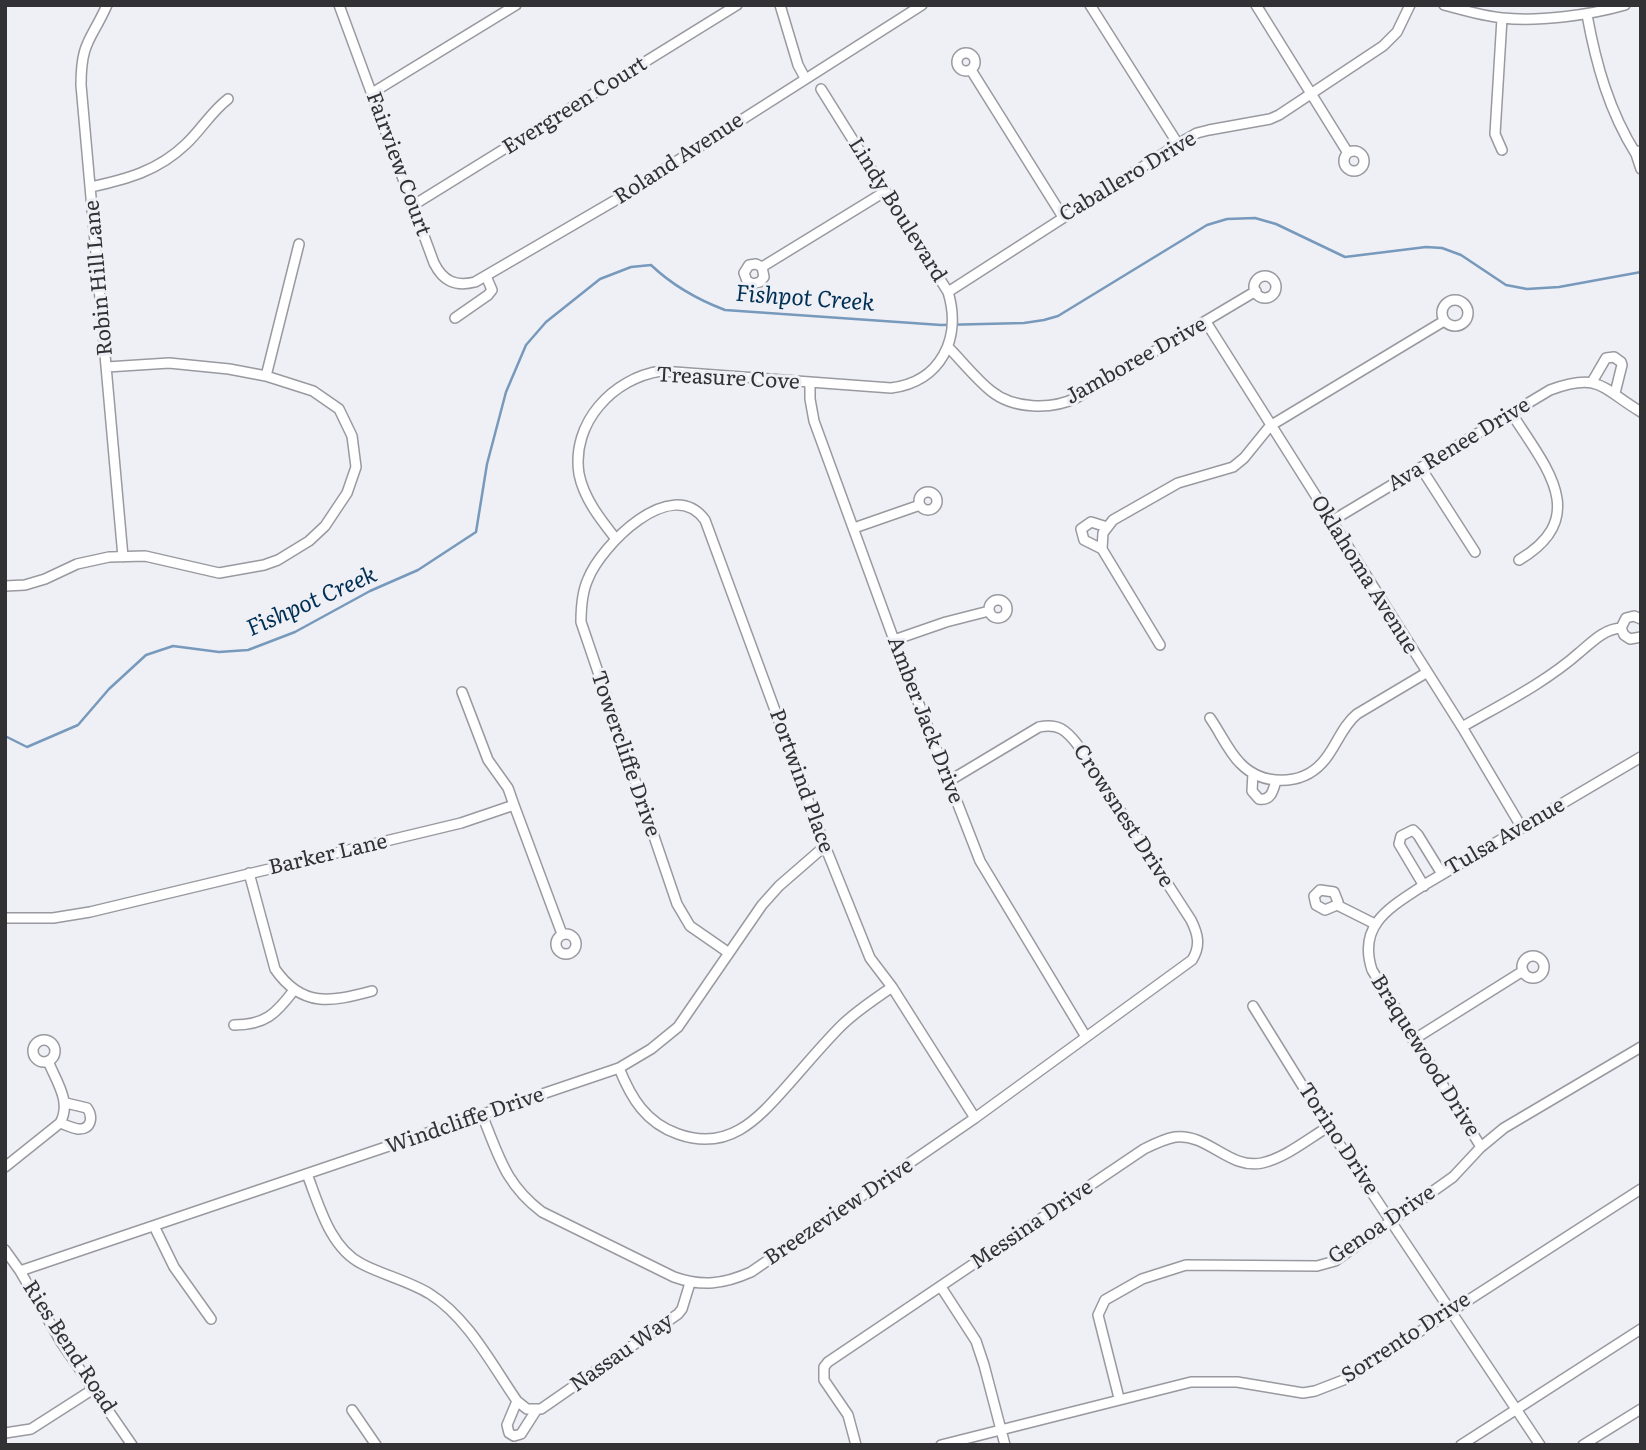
<!DOCTYPE html>
<html>
<head>
<meta charset="utf-8">
<style>
	body { margin:0 }
	#map { position:relative; width:1646px; height:1450px; overflow:hidden; background:#efeff6; font-family:Literata,serif }
	canvas { display:block }
	.frame { position:absolute; inset:0; border:7px solid #323235; pointer-events:none }
</style>
</head>
<body>
<div id="map">
<canvas width="1646" height="1450"></canvas>
<div class="frame"></div>
</div>
<script>
const g = document.querySelector('canvas').getContext('2d');
g.lineJoin = 'round';
function trace(path, color, width, dash) { g.strokeStyle = color; g.lineWidth = width; g.lineCap = dash ? 'butt' : 'round'; g.setLineDash(dash || []); g.stroke(path); }
function write(font, color, halo, rows, align = 'center') {
  g.font = font + ' Literata,serif'; g.lineWidth = 6; g.setLineDash([]); g.textBaseline = 'middle'; g.strokeStyle = halo; g.fillStyle = color; for (const [text, x, y, turn = 0] of rows) {
    g.save(); g.translate(x, y); g.rotate((+turn || 0) * Math.PI / 180); g.textAlign = isNaN(turn) ? turn : align; if (halo) g.strokeText(text, 0, 0); g.fillText(text, 0, 0); g.restore();
  }
}
trace(new Path2D(`
	M5 736 27 747 78 725 109 689 146 655 173 646 219 652 248 650 295 632 370 591 418 570 476 532 487 464 506 392 526 345 546 322 600 279 631 267 651 265C673 286 696 299 725 310L941 325 1024 323 1044 320 1058 316 1207 225 1227 219 1255 218 1276 224 1345 257 1426 247 1442 248 1461 255 1506 285 1527 289 1559 287 1641 272`), '#79b', 2.5);
const minor = new Path2D(`
	M107 5C91 41 81 41 81 85L123 557
	M339 5 434 263C443 281 455 287 475 282L614 201 922 5
	M780 5 798 65 805 78
	M1090 5 1178 144
	M1256 5 1348 153
	M1444 5C1463 10 1483 16 1502 18 1539 22 1590 15 1625 5
	M1587 15C1596 64 1609 111 1636 154
	M957 62a9 9 0 1 1 18 0a9 9 0 1 1-18 0Z
	M971 70 1063 217
	M372 93 516 5
	M1502 150 1495 134 1502 18
	M1344 161a10 10 0 1 1 20 0a10 10 0 1 1-20 0Z
	M1639 151 1636 154 1641 169
	M91 187C127 179 158 171 186 144 201 130 211 112 228 99
	M412 206 737 5
	M762 267 764 277 760 282 753 284 747 281 744 273 749 265 756 264 762 267 886 191
	M1254 287a11 11 0 1 1 22 0a11 11 0 1 1-22 0Z
	M948 292 1178 144 1197 133 1209 130 1270 119 1279 115 1383 46 1397 32 1410 5
	M1442 313a13 13 0 1 1 26 0a13 13 0 1 1-26 0Z
	M455 318 488 295 492 290 486 276
	M1206 322 1462 727 1522 828
	M948 347C962 361 975 378 991 391 1013 409 1051 410 1076 398L1256 291
	M266 376 299 244
	M1592 382 1606 358 1614 357 1621 362 1622 365 1615 393
	M810 384V399L814 421 894 640 980 861 1086 1037
	M1512 414C1545 466 1592 517 1519 560
	M1421 468 1475 552
	M919 501a9 9 0 1 1 18 0a9 9 0 1 1-18 0Z
	M1330 522 1550 390C1600 372 1601 388 1641 412
	M854 528 920 505
	M616 539C601 520 584 499 579 474 571 423 613 378 661 371L891 388C941 382 962 338 948 292L821 89
	M1102 549 1103 533 1113 520 1178 483 1233 467 1244 458 1270 426 1444 321
	M1102 549 1160 645
	M1102 549 1084 540 1081 529 1091 522 1107 527
	M5 586 25 585 45 579 77 564 109 557 145 556 219 573 264 565 278 560 309 541 325 526 347 493 356 467 352 436 339 409 313 391 266 376 229 369 169 363 107 367
	M989 609a9 9 0 1 1 18 0a9 9 0 1 1-18 0Z
	M1641 619 1634 616 1626 618 1621 628 1624 635 1630 639 1641 637
	M894 640 946 622 989 611
	M462 692 488 760 508 788 514 805
	M1210 718C1220 732 1228 751 1240 763 1262 786 1301 786 1322 763 1336 748 1341 727 1357 714L1426 673
	M1462 727C1502 704 1545 683 1580 652 1592 642 1604 629 1621 628
	M1253 773 1252 791 1259 799C1271 801 1273 791 1276 781
	M249 873 275 969C302 1008 331 1002 372 991
	M1424 886 1399 844 1401 836 1413 830 1418 835 1442 874
	M1320 890 1334 892 1338 902 1337 905 1325 910 1316 905 1314 896Z
	M1337 905 1375 924
	M5 918H53L90 912 461 823 514 805 562 934
	M556 944a10 10 0 1 1 20 0a10 10 0 1 1-20 0Z
	M729 953 690 926 677 904 581 622C581 607 582 592 588 579 601 546 671 474 705 520L825 846 870 958 892 987 975 1118
	M1522 967a11 11 0 1 1 22 0a11 11 0 1 1-22 0Z
	M1253 1006 1328 1127 1540 1445
	M234 1025C265 1025 276 1014 294 990
	M1413 1040 1523 971
	M33 1051a11 11 0 1 1 22 0a11 11 0 1 1-22 0Z
	M619 1068C631 1098 646 1123 678 1134 728 1152 757 1120 787 1086 805 1066 822 1045 841 1026 856 1011 875 999 892 987
	M482 1115C499 1156 505 1184 542 1212L674 1277C702 1287 724 1284 751 1272L975 1118 1192 960C1201 946 1198 934 1191 920L1077 744C1066 730 1058 723 1039 727L949 781
	M60 1123C66 1125 72 1128 78 1129 92 1130 93 1116 87 1108L66 1103
	M1481 1147 1372 970C1357 924 1391 907 1424 885L1641 757
	M5 1167 60 1123C72 1102 56 1081 48 1061
	M307 1174C319 1205 330 1248 362 1264 383 1275 409 1281 430 1294 468 1318 492 1365 517 1401L527 1409H541L678 1314 682 1309 690 1283
	M154 1226 174 1267 211 1319
	M5 1250 20 1271 61 1342 132 1445
	M20 1271 619 1068 651 1049 678 1027 762 905 779 886 825 846
	M941 1287 976 1341 984 1365 1005 1445
	M1119 1398 1098 1315 1105 1300 1142 1279 1186 1265 1317 1266 1335 1261 1453 1177 1481 1147 1504 1128 1641 1047
	M517 1401 507 1425 509 1433 514 1436 521 1434 537 1409
	M352 1410 376 1445
	M5 1433 31 1429 95 1388
	M856 1445 848 1415 824 1380V1367L828 1362 1144 1149C1154 1144 1164 1139 1175 1137 1208 1133 1229 1170 1262 1163 1285 1158 1308 1139 1328 1127
	M941 1445 1191 1382H1237L1303 1393 1315 1391 1346 1379 1641 1189
	M1461 1445 1641 1329
	M1583 1445 1641 1409`);
trace(minor, '#9999a0', 12);
trace(minor, '#fff', 9);
write('21px', '#323235', '#efeff6', [
	["Evergreen Court",575,106,-32],
	["Roland Avenue",679,159,-33],
	["Fairview Court",398,164,70],
	["Caballero Drive",1128,177,-31],
	["Lindy Boulevard",897,210,58],
	["Robin Hill Lane",99,278,-95],
	["Jamboree Drive",1136,361,-29],
	["Treasure Cove",728,379,3],
	["Ava Renee Drive",1459,445,-31],
	["Oklahoma Avenue",1364,575,58],
	["Amber Jack Drive",925,720,69],
	["Towercliffe Drive",625,754,71],
	["Portwind Place",801,781,70],
	["Crowsnest Drive",1123,816,57],
	["Tulsa Avenue",1505,837,-30],
	["Barker Lane",328,855,-13],
	["Braquewood Drive",1425,1056,58],
	["Windcliffe Drive",465,1121,-19],
	["Torino Drive",1338,1139,57],
	["Breezeview Drive",839,1212,-34],
	["Messina Drive",1032,1225,-34],
	["Genoa Drive",1382,1225,-34],
	["Sorrento Drive",1406,1338,-33],
	["Ries Bend Road",69,1347,57],
	["Nassau Way",622,1353,-35]
]);
write('italic 23px', '#002f54', '#efeff6', [
	["Fishpot Creek",805,299,4],
	["Fishpot Creek",312,602,-24]
]);
</script>
</body>
</html>
